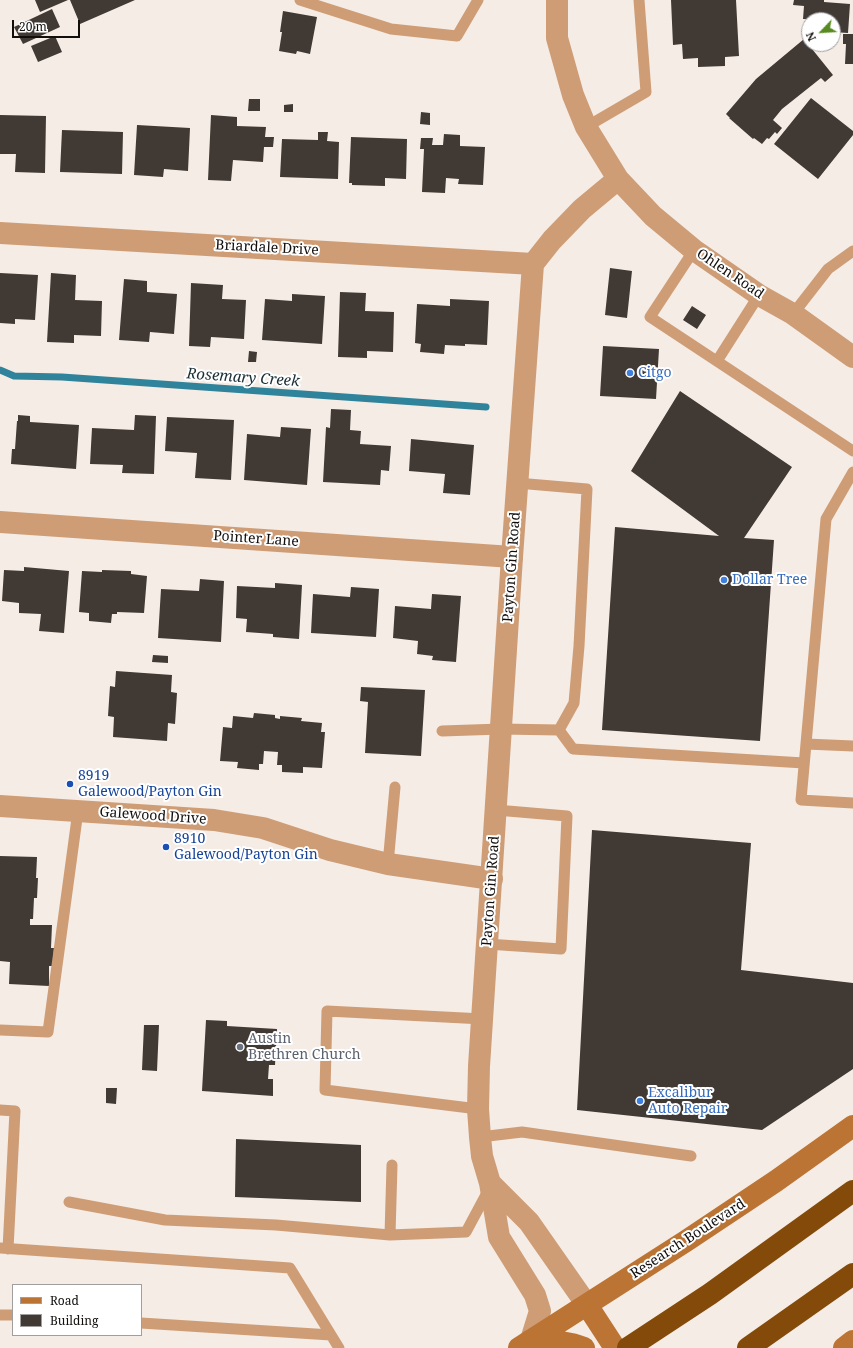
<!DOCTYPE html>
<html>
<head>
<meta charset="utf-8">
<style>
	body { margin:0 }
	#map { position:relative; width:853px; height:1348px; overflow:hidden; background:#f5ece6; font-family:"Noto Serif",serif }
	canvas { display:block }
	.legend { position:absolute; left:12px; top:1284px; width:130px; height:52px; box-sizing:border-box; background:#fff; border:1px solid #a09f9e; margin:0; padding:5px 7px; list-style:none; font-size:12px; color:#110e0c }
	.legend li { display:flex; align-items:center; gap:8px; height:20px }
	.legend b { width:20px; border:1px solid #a09f9e }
	.north { position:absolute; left:801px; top:12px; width:40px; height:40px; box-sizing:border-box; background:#fff; border:1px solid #a09f9e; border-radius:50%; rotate:245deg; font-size:11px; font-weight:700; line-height:16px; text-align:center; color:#110e0c }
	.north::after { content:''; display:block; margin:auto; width:14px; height:18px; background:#588a21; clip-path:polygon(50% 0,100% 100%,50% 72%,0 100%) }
	.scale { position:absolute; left:12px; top:20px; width:68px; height:18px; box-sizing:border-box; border:2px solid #110e0c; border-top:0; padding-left:5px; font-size:12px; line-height:14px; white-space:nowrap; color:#110e0c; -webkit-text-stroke:3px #fff; paint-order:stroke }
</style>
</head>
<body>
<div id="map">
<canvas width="853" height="1348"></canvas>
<ul class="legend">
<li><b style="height:5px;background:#bb7433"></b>Road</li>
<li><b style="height:11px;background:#403934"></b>Building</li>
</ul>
<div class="north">N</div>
<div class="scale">20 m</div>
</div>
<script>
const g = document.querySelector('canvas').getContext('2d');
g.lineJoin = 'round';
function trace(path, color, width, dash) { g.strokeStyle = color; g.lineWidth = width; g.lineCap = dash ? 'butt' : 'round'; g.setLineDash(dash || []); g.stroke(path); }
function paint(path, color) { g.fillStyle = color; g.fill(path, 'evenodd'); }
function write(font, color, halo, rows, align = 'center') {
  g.font = font + ' "Noto Serif",serif'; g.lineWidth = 4; g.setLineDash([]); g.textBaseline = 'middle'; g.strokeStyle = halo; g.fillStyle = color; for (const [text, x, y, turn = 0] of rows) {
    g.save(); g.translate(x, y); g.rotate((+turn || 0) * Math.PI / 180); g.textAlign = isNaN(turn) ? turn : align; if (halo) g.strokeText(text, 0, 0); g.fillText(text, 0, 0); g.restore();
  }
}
trace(new Path2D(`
	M0 370 14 376 62 377 486 407`), '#2f839b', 7);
paint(new Path2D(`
	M35 0H68L40 12Z
	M70 0H135L80 24Z
	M671 0H736L739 56 725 57V66L698 67V58L683 59 682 44 673 45Z
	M794 0H824V2L850 4 848 33 833 32V20H809V30H806L807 19H803L804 6 793 5Z
	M52 9 60 27 23 44 14 27Z
	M283 11 317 17 310 54 297 51 296 54 279 51 282 32H280Z
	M843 34H853V64H845L846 44H843Z
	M55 36 62 52 38 62 31 46Z
	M804 39 833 75 825 82 821 78 782 109 773 120 782 128 777 134 775 132 769 139 767 138 762 144 754 138 753 139 729 118H730L726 114 756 79Z
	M811 98 853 131V135L818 179 774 144Z
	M249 99H260V111H248Z
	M293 104V112H284V105Z
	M421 112 430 113V125L420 124Z
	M0 115 46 116 45 173 15 172 16 154H0Z
	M211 115 237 117V126L266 127 265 137H274L273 147H264L263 162 233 160 231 181 208 180Z
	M137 125 190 128 188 171 164 169 163 177 134 175Z
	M62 130 123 132 122 174 60 172Z
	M318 132H328L327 141 339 142 338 179 280 177 282 139 318 140Z
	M444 134 460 135V146L485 147 483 185 458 184 459 179 446 178 445 193 422 192 424 149H420L421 138H433L432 145H443Z
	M351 137 407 139 406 179 385 178V186L352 185V183H349Z
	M610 268 632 271 627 318 605 315Z
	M0 273 38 275 35 320 15 319V324L0 323Z
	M51 273 76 275 75 300 102 301 101 336 74 335V343L47 342Z
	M124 279 147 281V292L177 294 174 334 150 332 149 342 119 340Z
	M191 283 223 285 222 299 246 300 244 339 211 337 210 347 189 346Z
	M340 292 366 293 365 311 394 312 393 352 367 351V358L338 357Z
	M292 294 325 296 322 344 262 340 265 299 292 301Z
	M450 299 489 301 487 345 465 344V346L445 345 444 354 420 352 421 344 415 343 417 304 450 306Z
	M692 306 706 315 697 329 683 320Z
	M603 346 659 349 656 399 600 396Z
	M249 351 257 352 256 362H248Z
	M680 391 792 467 744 538 774 540 760 741 602 730 615 527 719 536 631 471Z
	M331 409 351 410 350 430 361 431 360 444 391 446 389 471 381 470 380 485 323 482 326 427 330 428Z
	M18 415 30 416V422L79 425 76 469 11 464 12 449H15L17 421H18Z
	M135 415 156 416 154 474 122 473 123 465 90 464 92 428 134 430Z
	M167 417 234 420 231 480 195 478 197 453 165 451Z
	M281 427 311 429 307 485 244 480 247 434 280 437Z
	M411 439 474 445 470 495 443 493 445 474 409 471Z
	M24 567 69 571 64 633 39 631 41 614 19 613V603L2 601 4 570 24 571Z
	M102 570 131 571V574L147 576 144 613 117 612V614H112L111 623 89 621V613L79 612 82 571 102 572Z
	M200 579 224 581 221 642 158 638 161 589 199 591Z
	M275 583 302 585 299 639 273 637V634L246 632 247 619 236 618 237 586 275 588Z
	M351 587 379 589 376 637 311 633 313 594 350 597Z
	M432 594 461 596 456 662 432 660 433 656 417 654 418 641 393 638 395 606 431 609Z
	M153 655 168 656V663L152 662Z
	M116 671 172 675 171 692 177 693 175 724 168 723 167 741 113 737 114 717 108 716 110 686 115 687Z
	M361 687 425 690 421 756 365 753 368 702 360 701Z
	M254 713 275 715V718L280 719V716L302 718 301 721 322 723 321 732H325L322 768 303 767V773L282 772V765H277L278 752 264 751 263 764H259V770L237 768 238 762 220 761 223 727 232 728 233 716 253 718Z
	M592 830 751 843 741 970 853 983V1069L762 1130 577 1110Z
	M0 856 37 857 36 878H38L37 898H34L33 919H30V925H52L51 948H54L53 966H49V986L9 984 10 962 0 961Z
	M206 1020 227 1021V1026L277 1029 275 1065H269L268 1079H273V1096L202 1091Z
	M144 1025H159L157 1071 142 1070Z
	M106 1088H117L116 1104 106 1103Z
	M236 1139 361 1145V1202L235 1197Z`), '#403934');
trace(new Path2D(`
	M300 0 391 29 457 36 478 0
	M586 127 646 92 639 0
	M694 250 650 317 853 451
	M793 314 828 269 853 251
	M717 361 759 295
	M853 472 826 519 801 800 853 803
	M517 483 587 489 579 646 574 703 559 730
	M442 731 501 729 559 730 573 749 804 763
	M806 744 853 746
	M388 864 395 787
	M487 944 561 949 567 816 496 810
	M0 1030 48 1032 78 811
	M478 1109 325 1090 327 1011 483 1019
	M0 1110 15 1111 8 1249
	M480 1137 522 1132 691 1156
	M69 1202 165 1220 276 1225 390 1235 466 1232 489 1189
	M390 1235 392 1165
	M0 1248 290 1268 339 1348
	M0 1315H13
	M141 1323 331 1335`), '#ce9d76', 11);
trace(new Path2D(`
	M0 233 533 264
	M0 522 512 557
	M0 806 214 820 263 828 330 850 388 864 492 879`), '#ce9d76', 22);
trace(new Path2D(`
	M557 0V38L573 95 586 127 618 179 653 216 694 250 759 295 793 314 853 357
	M490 1183 529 1222 587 1305
	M531 1340 540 1311 535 1295 499 1237 490 1183 482 1156 480 1137 478 1109 479 1066 512 557 533 264 552 240 582 209 618 179`), '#ce9d76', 22);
trace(new Path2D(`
	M587 1305 615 1348
	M531 1340C549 1341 567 1341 584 1348
	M519 1348 686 1241 776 1181 853 1126
	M844 1348 853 1341`), '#bb7433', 22);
trace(new Path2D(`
	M628 1348 710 1294 853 1191
	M748 1348 853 1274`), '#844a0a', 22);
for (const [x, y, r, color] of [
	[630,373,4,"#3f7fe0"],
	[724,580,4,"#3f7fe0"],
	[70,784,4,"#1a4fb4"],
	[166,847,4,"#1a4fb4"],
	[240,1047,4,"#6b7280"],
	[640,1101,4,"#3f7fe0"]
]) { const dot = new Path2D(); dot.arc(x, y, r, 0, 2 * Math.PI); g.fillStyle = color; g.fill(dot); trace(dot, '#fff', 1.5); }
write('14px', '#110e0c', '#fff', [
	["Briardale Drive",267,248,3],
	["Ohlen Road",730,274,34],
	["Pointer Lane",256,539,4],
	["Payton Gin Road",512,567,-86],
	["Galewood Drive",153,816,4],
	["Payton Gin Road",491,891,-86],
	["Research Boulevard",688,1239,-33]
]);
write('14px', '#366cbe', '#fff', [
	["Citgo",638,373],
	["Dollar Tree",732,580],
	["Excalibur",648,1093],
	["Auto Repair",648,1109]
], 'left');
write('14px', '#164399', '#fff', [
	["8919",78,776],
	["Galewood/Payton Gin",78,792],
	["8910",174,839],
	["Galewood/Payton Gin",174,855]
], 'left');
write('14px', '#5b616d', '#fff', [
	["Austin",248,1039],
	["Brethren Church",248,1055]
], 'left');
write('italic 15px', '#1a2e35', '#fff', [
	["Rosemary Creek",243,378,4]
]);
</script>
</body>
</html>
